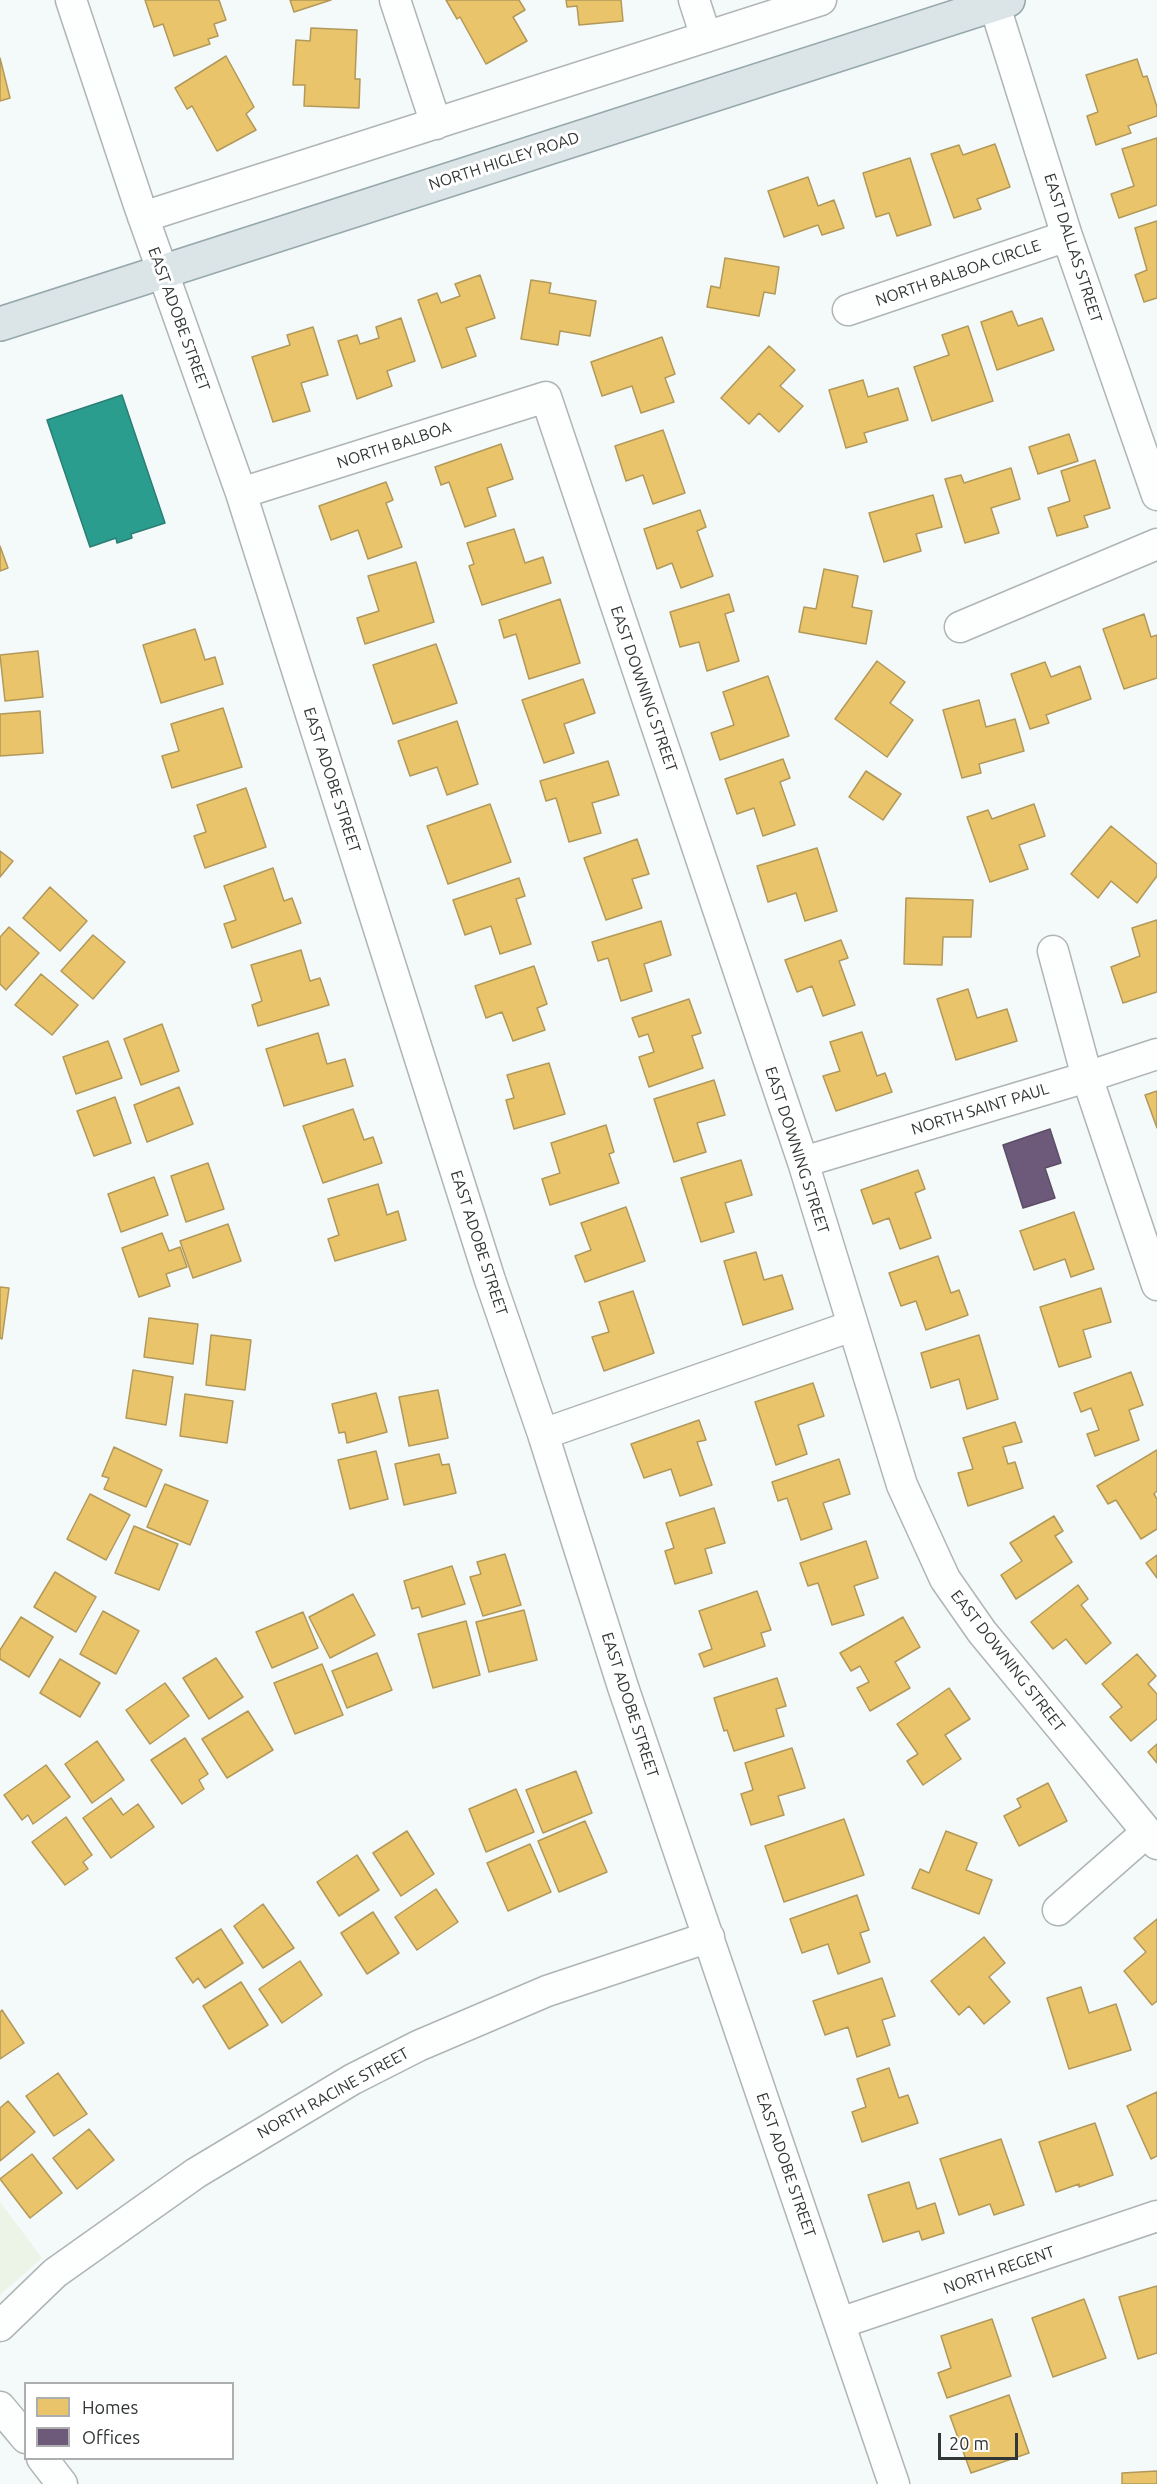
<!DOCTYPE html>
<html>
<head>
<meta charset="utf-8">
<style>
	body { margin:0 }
	#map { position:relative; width:1157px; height:2484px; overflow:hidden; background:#f4fafa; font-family:Ubuntu,sans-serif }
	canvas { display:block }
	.legend { position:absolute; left:24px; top:2382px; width:210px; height:78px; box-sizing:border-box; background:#fff; border:2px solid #adafaf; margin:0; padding:8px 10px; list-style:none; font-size:18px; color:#323636 }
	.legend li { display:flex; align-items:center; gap:12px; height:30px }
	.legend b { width:30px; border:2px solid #adafaf }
	.scale { position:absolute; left:938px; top:2433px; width:80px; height:27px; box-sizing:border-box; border:3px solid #323636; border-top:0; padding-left:8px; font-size:18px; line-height:21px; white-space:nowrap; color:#323636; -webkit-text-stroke:4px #fff; paint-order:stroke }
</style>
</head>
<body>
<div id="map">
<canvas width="1157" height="2484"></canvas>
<ul class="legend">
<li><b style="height:16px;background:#e9c46a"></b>Homes</li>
<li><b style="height:16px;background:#6d597a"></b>Offices</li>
</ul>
<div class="scale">20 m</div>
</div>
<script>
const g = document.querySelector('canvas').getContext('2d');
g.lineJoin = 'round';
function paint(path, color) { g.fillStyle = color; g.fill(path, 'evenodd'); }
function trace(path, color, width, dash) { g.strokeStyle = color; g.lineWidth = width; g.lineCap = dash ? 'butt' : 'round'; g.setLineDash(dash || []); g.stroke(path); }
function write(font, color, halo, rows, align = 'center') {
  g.font = font + ' Ubuntu,sans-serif'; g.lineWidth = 6; g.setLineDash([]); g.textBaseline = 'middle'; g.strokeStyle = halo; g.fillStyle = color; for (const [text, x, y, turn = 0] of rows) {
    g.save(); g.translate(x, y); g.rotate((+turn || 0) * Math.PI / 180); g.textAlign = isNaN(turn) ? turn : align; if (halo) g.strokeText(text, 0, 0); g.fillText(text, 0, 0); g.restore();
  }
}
paint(new Path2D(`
	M0 2202 42 2258 0 2295Z`), '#ebf4e6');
const homes = new Path2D(`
	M145 0H219L226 20 214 24 218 36 208 39 210 44 174 56 163 24 154 27Z
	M290 0H331L294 12Z
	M446 0H519L525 10 513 17 527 41 486 64 460 17 457 19Z
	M566 0H621L623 21 579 25 577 6 567 7Z
	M311 28 357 30 355 79H360L359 108 304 106 305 85H293L296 40 310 41Z
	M226 56 254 107 246 114 256 130 217 151 192 106 187 109 175 88Z
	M0 58 10 98 0 101Z
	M1137 59 1143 77 1147 76 1157 107V116L1128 126 1131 133 1096 145 1087 116 1098 112 1086 75Z
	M1157 138V205L1119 218 1111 194 1134 186 1122 149Z
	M995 144 1010 187 977 199 981 209 954 218 931 154 959 145 963 155Z
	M910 158 931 225 897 236 889 213 876 217 863 173Z
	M808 177 818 206 834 200 844 228 822 235 818 225 784 237 768 191Z
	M1157 221V298L1144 302 1135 275 1147 270 1135 228Z
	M725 258 779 267 775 294 764 292 759 316 707 307 711 286 720 288Z
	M480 275 495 318 466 328 476 356 442 368 418 300 437 293 441 303 460 296 455 284Z
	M531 280 551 283 549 293 596 301 590 336 560 331 558 345 521 339Z
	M1012 311 1018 326 1042 318 1054 350 997 370 981 322Z
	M401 318 415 361 387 371 392 386 357 399 338 341 357 335 360 344 379 338 376 327Z
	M968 326 993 401 932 421 914 367 949 355 942 335Z
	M313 327 328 375 301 383 310 411 273 422 252 357 290 345 287 335Z
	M662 337 675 374 665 378 674 402 641 413 632 386 602 396 591 362Z
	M769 346 795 370 780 386 803 406 779 432 759 413 749 424 721 398Z
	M863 380 868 397 898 388 908 420 864 433 867 442 846 448 829 390Z
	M663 430 685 493 653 504 643 475 626 481 615 446Z
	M1069 434 1078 461 1038 474 1029 447Z
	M501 444 513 479 487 488 496 516 465 527 449 482 441 485 435 467Z
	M1095 460 1110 508 1084 516 1088 527 1057 536 1048 508 1070 501 1061 471Z
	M1011 468 1020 499 991 508 999 533 965 543 945 479 961 475 964 483Z
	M386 482 393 500 386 503 402 547 368 559 358 530 331 540 319 506Z
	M933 495 942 527 916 534 921 551 884 562 869 513Z
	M700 510 706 527 697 531 713 576 681 588 672 563 657 569 644 529Z
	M514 529 525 563 543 557 551 583 482 605 469 566 474 564 467 543Z
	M0 546 8 568 0 571Z
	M416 562 434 622 365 644 357 618 379 611 368 576Z
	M824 569 858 576 852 607 872 611 866 644 799 632 804 607 816 609Z
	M729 594 734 611 725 614 739 661 707 671 699 642 680 647 670 612Z
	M560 599 580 663 529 679 516 634 504 638 499 620Z
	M1144 614 1151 637 1157 635V678L1124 689 1103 629Z
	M195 629 205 660 215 657 223 684 161 703 143 645Z
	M436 644 457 703 393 724 373 665Z
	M38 651 43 697 5 701 0 655Z
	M877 661 905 682 890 703 913 720 887 757 835 719Z
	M1045 662 1051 677 1080 666 1091 699 1046 715 1049 723 1030 729 1011 674Z
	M768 676 789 736 720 760 711 733 734 725 723 692Z
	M583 679 595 713 564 724 574 753 544 763 522 700Z
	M979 700 986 727 1015 719 1024 751 979 764 981 773 962 778 943 710Z
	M223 708 242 767 172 788 162 756 179 751 171 724Z
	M40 711 43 753 0 756V714Z
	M457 721 478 784 447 795 437 767 410 776 398 741Z
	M783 759 790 778 780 782 795 825 763 836 754 808 737 814 725 779Z
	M608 761 619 795 592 803 601 833 569 842 556 798 546 801 540 781Z
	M866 771 901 794 883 820 849 797Z
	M246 788 266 847 205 868 194 836 206 832 197 805Z
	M490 804 511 862 448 884 427 826Z
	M1034 804 1045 836 1019 845 1028 869 990 882 967 817 988 810 992 819Z
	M1111 826 1157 864V876L1137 903 1111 881 1098 898 1071 874Z
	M637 839 649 874 632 879 642 908 606 920 584 858Z
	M817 848 837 911 805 921 796 893 768 902 757 866Z
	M0 851 13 861 0 877Z
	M273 868 284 901 292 898 301 923 232 948 224 924 236 920 224 886Z
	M519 878 525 896 516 899 531 944 500 954 491 926 465 935 453 900Z
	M50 887 87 921 60 951 23 918Z
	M906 898 973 900 971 937H943L942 965 904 964Z
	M1157 920V992L1123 1003 1111 967 1140 956 1132 928Z
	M661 921 671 955 644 964 652 991 621 1001 608 958 598 961 592 942Z
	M9 927 39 953 6 990 0 984V937Z
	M93 935 125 962 93 999 61 971Z
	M841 940 848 958 839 961 855 1005 823 1016 812 986 797 992 785 960Z
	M301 950 310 981 320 978 329 1005 258 1026 252 1005 262 1001 251 965Z
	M534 966 547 1004 537 1008 545 1030 513 1041 502 1012 486 1018 475 986Z
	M41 974 78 1005 52 1035 15 1005Z
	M968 989 977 1018 1007 1009 1017 1041 956 1060 937 999Z
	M689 999 701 1033 692 1036 703 1068 649 1087 639 1057 654 1052 648 1034 639 1037 632 1018Z
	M162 1024 179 1071 141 1085 124 1039Z
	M862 1032 877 1076 885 1073 892 1092 836 1111 823 1076 840 1071 830 1042Z
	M318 1033 327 1064 345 1059 353 1086 284 1106 266 1049Z
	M108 1041 122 1078 76 1094 63 1057Z
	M549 1063 565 1114 514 1129 506 1100 514 1098 507 1075Z
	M714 1080 725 1115 697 1123 706 1152 674 1162 654 1099Z
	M179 1087 193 1124 147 1142 134 1105Z
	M1157 1091V1128L1145 1095Z
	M115 1097 131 1143 94 1156 77 1111Z
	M353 1109 364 1140 373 1137 382 1163 323 1183 303 1126Z
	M606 1125 614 1152 609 1154 619 1183 550 1205 542 1179 560 1173 551 1143Z
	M741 1160 752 1195 725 1203 734 1232 701 1242 681 1178Z
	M208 1163 224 1209 186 1222 171 1176Z
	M918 1170 925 1189 915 1193 931 1238 900 1249 889 1218 873 1224 861 1190Z
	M154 1177 168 1215 121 1232 108 1194Z
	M378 1184 387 1215 398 1211 406 1240 335 1261 328 1239 339 1235 328 1199Z
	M626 1207 645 1261 585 1282 575 1256 591 1250 581 1223Z
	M1074 1212 1094 1269 1071 1277 1065 1259 1034 1270 1020 1231Z
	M228 1224 241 1261 193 1278 180 1241Z
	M162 1233 169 1251 180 1247 187 1267 166 1274 170 1286 139 1297 122 1248Z
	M756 1252 764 1280 782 1275 793 1309 743 1325 724 1261Z
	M938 1256 951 1293 959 1290 968 1315 926 1330 916 1301 901 1306 889 1273Z
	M0 1287 9 1288 2 1339 0 1338Z
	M1101 1288 1111 1322 1083 1330 1091 1357 1059 1367 1040 1307Z
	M633 1291 654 1353 604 1371 592 1337 609 1332 599 1302Z
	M149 1318 198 1324 193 1364 144 1357Z
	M211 1335 251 1340 245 1390 206 1385Z
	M979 1335 998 1399 967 1409 959 1379 931 1388 921 1353Z
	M133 1370 173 1377 166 1425 126 1418Z
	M1131 1372 1143 1405 1129 1410 1139 1440 1095 1456 1087 1434 1099 1430 1091 1408 1081 1412 1074 1393Z
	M813 1383 824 1416 798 1425 807 1454 776 1465 755 1402Z
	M438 1390 448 1438 409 1446 399 1397Z
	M376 1393 387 1432 347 1443 345 1432 339 1433 332 1404Z
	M185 1394 233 1401 227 1443 180 1436Z
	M699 1420 706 1440 697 1442 712 1485 680 1496 671 1469 644 1478 631 1444Z
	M1015 1422 1022 1442 1003 1447 1008 1464 1015 1462 1023 1488 968 1506 958 1473 973 1469 963 1438Z
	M114 1447 162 1470 146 1507 104 1489 109 1478 102 1476Z
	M1157 1450V1491L1154 1494 1157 1499V1529L1141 1539 1116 1500 1108 1504 1097 1486Z
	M376 1451 388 1499 350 1509 338 1460Z
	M439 1454 442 1465 449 1464 456 1493 404 1505 395 1464Z
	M839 1459 850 1494 823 1503 832 1529 801 1540 787 1498 778 1501 772 1482Z
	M165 1484 208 1501 190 1545 147 1527Z
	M90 1494 130 1515 106 1560 67 1539Z
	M714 1508 725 1543 705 1549 712 1573 675 1584 665 1551 674 1548 666 1523Z
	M1054 1516 1063 1531 1055 1536 1072 1562 1016 1599 1001 1575 1022 1561 1010 1543Z
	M134 1526 178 1544 159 1590 115 1573Z
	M866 1541 878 1578 854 1586 864 1615 832 1625 818 1583 808 1586 800 1563Z
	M505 1554 521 1605 483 1616 470 1577 481 1574 477 1562Z
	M1157 1555V1578L1146 1563Z
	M452 1566 465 1604 422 1617 419 1607 412 1609 404 1581Z
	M55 1572 96 1597 76 1632 34 1607Z
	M1078 1585 1088 1599 1081 1605 1111 1643 1086 1664 1066 1639 1053 1649 1031 1622Z
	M757 1591 771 1630 761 1633 765 1646 704 1667 699 1654 712 1649 699 1611Z
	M353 1594 375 1635 330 1658 309 1617Z
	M524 1610 537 1660 489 1672 476 1622Z
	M103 1611 139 1631 116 1674 80 1654Z
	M303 1612 318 1648 272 1668 256 1632Z
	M21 1617 53 1637 29 1677 0 1659V1650Z
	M903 1617 920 1647 895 1662 910 1688 870 1711 857 1688 869 1682 860 1666 851 1671 840 1653Z
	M466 1621 480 1675 433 1688 418 1634Z
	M377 1653 392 1690 347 1708 332 1671Z
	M1137 1654 1156 1676 1148 1684 1157 1694V1719L1131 1741 1110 1717 1122 1707 1102 1684Z
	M216 1658 243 1697 209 1719 183 1678Z
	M60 1659 100 1683 80 1717 40 1693Z
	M322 1664 343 1715 295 1734 274 1683Z
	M777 1678 786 1706 776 1709 784 1736 734 1751 727 1730 724 1731 714 1698Z
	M165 1683 189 1716 150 1744 126 1710Z
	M949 1688 970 1719 945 1735 961 1759 923 1785 907 1761 918 1754 897 1724Z
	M248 1711 273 1750 227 1778 202 1739Z
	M185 1738 208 1774 199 1780 204 1789 182 1804 151 1760Z
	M97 1741 124 1780 92 1803 65 1764Z
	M1157 1744V1763L1148 1752Z
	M792 1748 805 1788 778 1796 784 1815 751 1825 741 1794 753 1790 745 1763Z
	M46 1765 70 1797 33 1824 28 1815 22 1820 4 1795Z
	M576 1771 592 1813 543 1833 526 1790Z
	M1048 1783 1067 1821 1019 1846 1004 1816 1021 1807 1017 1799Z
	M516 1789 534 1832 486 1852 469 1809Z
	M111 1798 123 1815 138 1804 154 1827 111 1858 83 1818Z
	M66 1817 92 1855 83 1862 88 1869 65 1885 32 1842Z
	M844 1819 864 1875 784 1902 765 1846Z
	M585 1821 607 1872 559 1892 538 1841Z
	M407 1831 434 1874 401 1896 373 1853Z
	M946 1831 977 1843 966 1870 992 1880 979 1914 912 1888 920 1869 929 1873Z
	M530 1844 551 1892 508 1911 487 1863Z
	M357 1855 379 1890 339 1916 317 1882Z
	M436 1889 458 1922 417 1950 395 1917Z
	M857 1895 869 1930 860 1933 870 1962 838 1974 828 1944 802 1953 790 1919Z
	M263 1904 294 1948 263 1968 234 1926Z
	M373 1912 399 1953 367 1974 341 1933Z
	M1157 1919V2001L1152 2005 1124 1971 1146 1952 1134 1938Z
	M221 1929 243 1963 205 1988 198 1978 193 1983 176 1958Z
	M984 1937 1005 1963 989 1977 1010 2002 984 2024 969 2006 959 2015 931 1981Z
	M300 1961 322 1995 282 2023 259 1989Z
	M882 1978 895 2016 882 2020 890 2045 857 2057 848 2027 825 2035 813 2001Z
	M241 1982 268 2025 229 2049 203 2006Z
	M1081 1987 1089 2013 1116 2004 1131 2050 1069 2069 1047 1998Z
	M2 2010 24 2043 0 2059V2012Z
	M889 2068 899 2098 908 2095 918 2123 862 2142 852 2112 866 2107 857 2079Z
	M58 2073 87 2114 54 2136 26 2096Z
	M1157 2092V2156L1151 2159 1127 2106Z
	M8 2101 35 2132 0 2161V2108Z
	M1095 2123 1113 2175 1079 2187V2184L1056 2192 1039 2142Z
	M89 2129 114 2160 77 2189 53 2158Z
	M1001 2139 1024 2205 994 2215 990 2204 959 2215 940 2159Z
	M32 2154 62 2193 30 2218 0 2179Z
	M909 2182 917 2209 935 2203 944 2233 922 2240 919 2231 883 2242 868 2195Z
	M1157 2286V2353L1138 2359 1119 2297Z
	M1084 2299 1106 2358 1053 2377 1032 2318Z
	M992 2319 1011 2376 947 2398 938 2373 951 2368 941 2336Z
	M1009 2395 1029 2453 971 2473 950 2416Z
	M1157 2471V2484H1122V2473Z`);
paint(homes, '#e9c46a');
trace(homes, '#b2995a', 1.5);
const offices = new Path2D(`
	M1050 1129 1061 1163 1045 1168 1055 1198 1023 1208 1003 1145Z`);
paint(offices, '#6d597a');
trace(offices, '#5b4e66', 1.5);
const schools = new Path2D(`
	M122 395 165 523 131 534 132 538 117 543 116 538 90 547 47 420Z`);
paint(schools, '#2a9d8f');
trace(schools, '#2c7e74', 1.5);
const minor = new Path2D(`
	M71 0 139 205 241 493 490 1280 543 1434 623 1687 894 2484
	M395 0 436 124
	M694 0 706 37
	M993 0 1067 236 1157 495
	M143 217 821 0
	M848 310 1067 236
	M241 493 546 397 803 1162 902 1485 945 1579 982 1632 1157 1844
	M960 627 1157 544
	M1053 951 1087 1077 1157 1285
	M803 1162 1087 1077 1157 1054
	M543 1434 852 1326
	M1058 1910 1147 1832
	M840 2323 1157 2216
	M0 2326 55 2273 196 2173 353 2079 418 2046 547 1991 709 1937
	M0 2407 26 2438
	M42 2458 62 2484`);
const major = new Path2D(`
	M0 324 1008 0`);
trace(minor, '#afb4b4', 33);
trace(major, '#96a8ac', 36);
trace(minor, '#fdfefe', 30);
trace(major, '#dbe4e6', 33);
write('16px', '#323636', '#fff', [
	["NORTH HIGLEY ROAD",504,161,-18],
	["EAST DALLAS STREET",1073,248,72],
	["NORTH BALBOA CIRCLE",958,273,-19],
	["EAST ADOBE STREET",179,319,70],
	["NORTH BALBOA",394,445,-18],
	["EAST DOWNING STREET",644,689,71],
	["EAST ADOBE STREET",332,780,72],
	["NORTH SAINT PAUL",980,1109,-17],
	["EAST DOWNING STREET",797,1150,72],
	["EAST ADOBE STREET",479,1243,72],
	["EAST DOWNING STREET",1008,1661,52],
	["EAST ADOBE STREET",630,1705,72],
	["NORTH RACINE STREET",333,2093,-29],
	["EAST ADOBE STREET",786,2165,71],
	["NORTH REGENT",999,2270,-19]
]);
</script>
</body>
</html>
